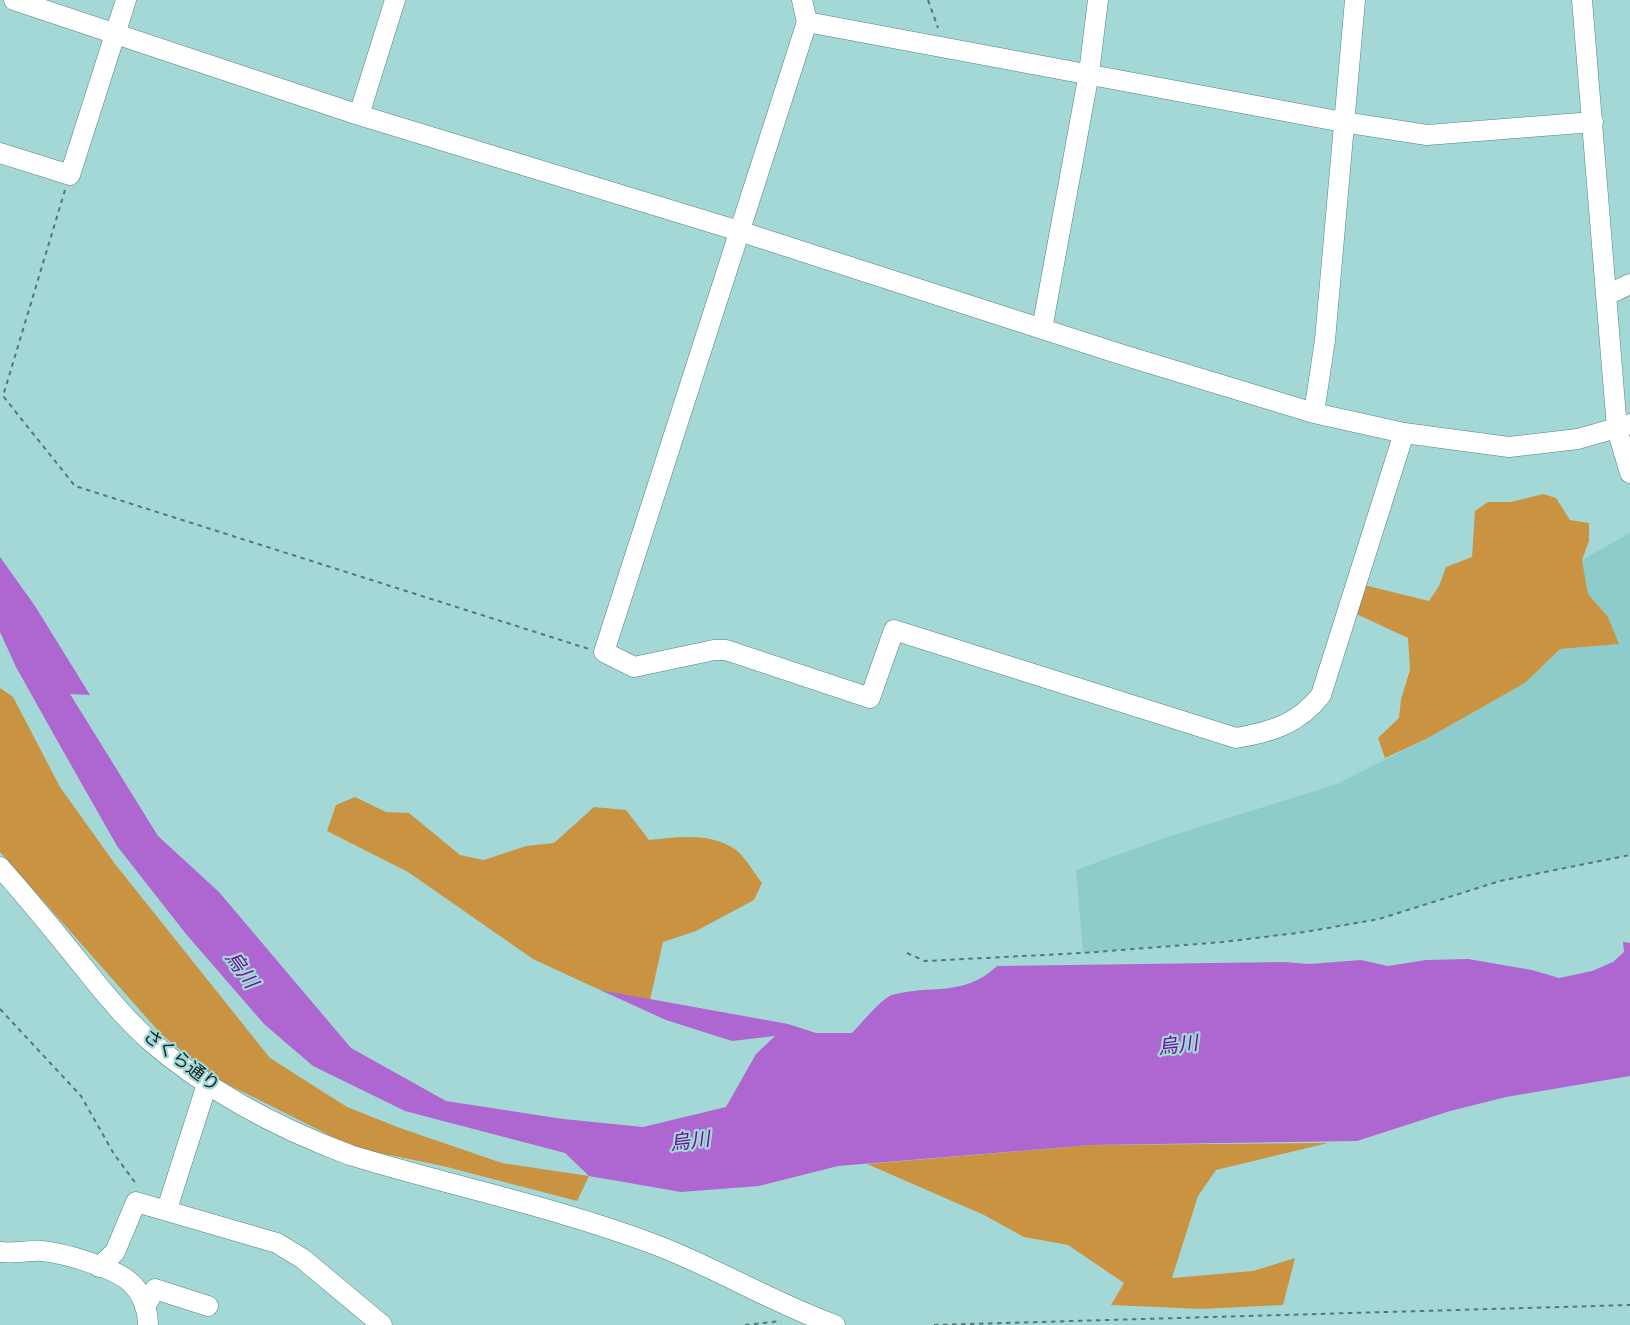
<!DOCTYPE html>
<html>
<head>
<meta charset="utf-8">
<style>
	body { margin:0 }
	canvas { display:block; background:#a3d8d7 }
</style>
</head>
<body>
<canvas width="1630" height="1325"></canvas>
<script>
const g = document.querySelector('canvas').getContext('2d');
g.lineJoin = 'round';
function paint(path, color) { g.fillStyle = color; g.fill(path, 'evenodd'); }
function trace(path, color, width, dash) { g.strokeStyle = color; g.lineWidth = width; g.lineCap = dash ? 'butt' : 'round'; g.setLineDash(dash || []); g.stroke(path); }
function write(font, color, halo, rows, align = 'center') {
  g.font = font + ' "Noto Serif","Noto Sans JP",serif'; g.lineWidth = 4.5; g.setLineDash([]); g.textBaseline = 'middle'; g.strokeStyle = halo; g.fillStyle = color; for (const [text, x, y, turn = 0] of rows) {
    g.save(); g.translate(x, y); g.rotate((+turn || 0) * Math.PI / 180); g.textAlign = isNaN(turn) ? turn : align; if (halo) g.strokeText(text, 0, 0); g.fillText(text, 0, 0); g.restore();
  }
}
paint(new Path2D(`
	M1630 533V855L1500 881 1379 919 1348 925 1267 937 1083 953 1076 870 1164 838 1337 784 1426 739 1525 683 1560 649 1618 644 1608 617 1588 594 1582 560Z`), '#8dcccb');
paint(new Path2D(`
	M1543 494 1556 498 1570 520 1589 523V541L1582 560 1588 594 1608 617 1619 644 1560 649 1525 683 1426 739 1385 758 1378 738 1399 718 1401 699 1410 670 1408 638 1352 612 1364 585 1429 601 1439 586 1446 567 1472 557 1475 511 1488 502H1511Z
	M0 688 13 697 60 787 115 864 270 1058 347 1107 400 1128 502 1163 589 1176 577 1201 443 1166 355 1148 215 1078 161 1034 0 852Z
	M355 797 386 812 409 813 460 855 484 860 526 846 554 843 594 807 626 810 649 840C677 837 712 832 736 850 746 858 754 873 762 883L754 900 696 931 663 942 650 1000 600 990 533 959 408 872 327 831 336 805Z
	M1328 1143 1216 1170 1198 1196 1172 1278 1253 1271 1295 1258 1283 1305 1201 1309 1111 1305 1124 1283 1068 1245 1024 1237 984 1215 867 1164 1091 1145Z`), '#ca9341');
paint(new Path2D(`
	M0 557 35 606 90 695 70 694 158 836 219 892 351 1048 446 1101 563 1119 643 1127 726 1107 756 1054 775 1036 732 1041 666 1020 600 990 788 1024 816 1033H852C861 1024 882 998 892 995 931 984 963 998 997 966L1284 962 1309 964 1361 960 1388 966 1426 960 1468 959 1532 970 1559 978 1592 971 1613 962 1624 952 1623 942 1630 943V1076L1506 1097 1450 1111 1357 1141 1091 1145 838 1166 759 1186 681 1192 589 1176 565 1153 405 1111 313 1066 264 1024 186 934 117 846 58 742 16 667 0 632Z`), '#ae67d0');
const minor = new Path2D(`
	M14 0 359 115 739 231 1123 355 1314 413 1404 433 1509 447 1578 439 1630 424
	M802 0 807 22 604 652 634 667 714 650H726L870 698 894 630 1236 738C1271 732 1299 724 1321 695L1404 433
	M1582 0 1617 429 1630 473
	M807 22 1343 122 1427 135 1593 122
	M359 115 395 0
	M0 153 70 175 126 0
	M1607 295 1630 284
	M1042 329 1089 73 1098 0
	M1314 413 1325 340 1355 0
	M0 867C29 900 57 934 85 969 104 993 125 1019 149 1040 208 1091 277 1128 350 1155 451 1186 556 1207 656 1245 717 1268 773 1303 835 1325
	M167 1209 207 1084
	M0 1252C14 1254 28 1250 42 1251 63 1253 117 1268 131 1283 142 1293 148 1310 148 1325
	M99 1267 115 1252 136 1202 277 1243 303 1259 382 1325
	M145 1307 155 1289 208 1306`);
trace(minor, '#518483', 21);
trace(new Path2D(`
	M928 0 938 28
	M65 190 3 396 75 486 589 649
	M907 953 925 961 1083 953 1223 942 1305 932 1379 919 1500 881 1630 855
	M0 1009 81 1096 114 1154 137 1185
	M745 1325 781 1321
	M934 1325 1630 1305`), '#547878', 2, [4.5, 4.5]);
trace(minor, '#fff', 20);
write('18px', '#0f2424', '#a3d8d7', [
	["さくら通り",181,1061,37]
]);
write('italic 20px', '#721095', '#a3d8d7', [
	["烏川",241,970,55],
	["烏川",1178,1046,-7],
	["烏川",690,1142,-7]
]);
</script>
</body>
</html>
